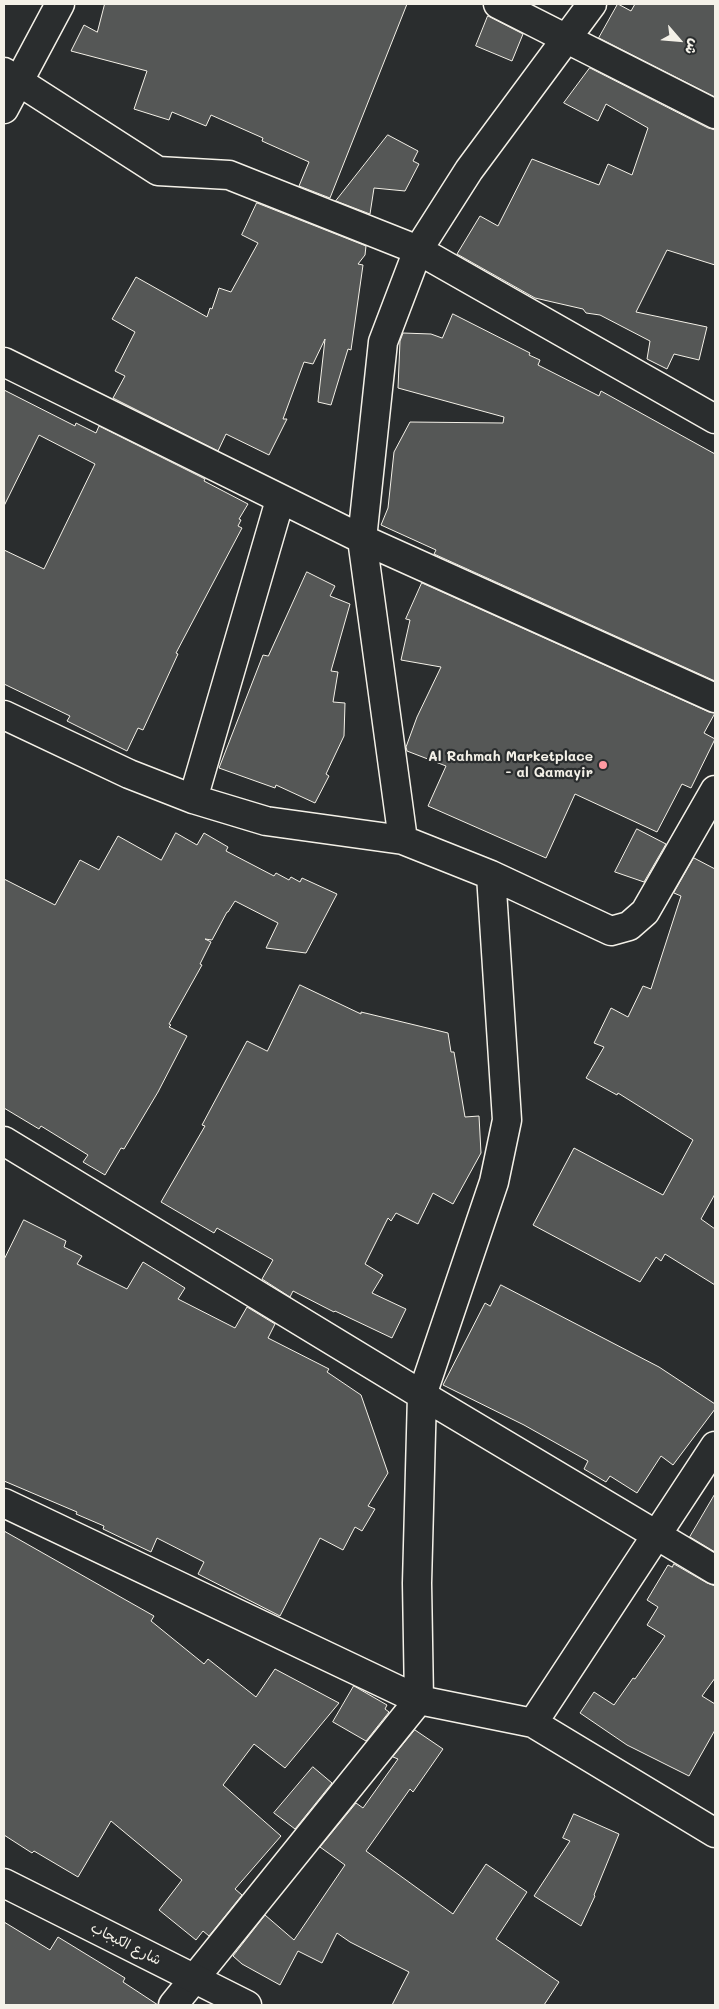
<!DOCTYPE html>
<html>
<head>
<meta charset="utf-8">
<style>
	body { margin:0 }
	#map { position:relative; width:719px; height:2009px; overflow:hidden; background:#2a2d2e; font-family:Mali,"Playpen Sans Arabic",sans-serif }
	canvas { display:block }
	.frame { position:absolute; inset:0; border:5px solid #f4f1e8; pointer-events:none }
	.north { position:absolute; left:654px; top:15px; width:50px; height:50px; -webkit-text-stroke:4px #2a2d2e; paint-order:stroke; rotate:117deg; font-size:14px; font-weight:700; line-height:20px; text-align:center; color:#f4f1e8 }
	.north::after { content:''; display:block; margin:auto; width:18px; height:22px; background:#f4f1e8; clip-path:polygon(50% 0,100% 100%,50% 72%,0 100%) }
</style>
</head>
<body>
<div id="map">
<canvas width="719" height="2009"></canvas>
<div class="frame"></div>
<div class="north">ش</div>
</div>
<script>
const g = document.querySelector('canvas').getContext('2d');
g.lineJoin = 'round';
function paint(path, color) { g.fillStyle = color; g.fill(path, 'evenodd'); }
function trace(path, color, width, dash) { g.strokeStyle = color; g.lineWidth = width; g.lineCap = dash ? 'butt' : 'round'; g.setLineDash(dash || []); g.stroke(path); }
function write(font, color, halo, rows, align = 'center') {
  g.font = font + ' Mali,"Playpen Sans Arabic",sans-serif'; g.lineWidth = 4.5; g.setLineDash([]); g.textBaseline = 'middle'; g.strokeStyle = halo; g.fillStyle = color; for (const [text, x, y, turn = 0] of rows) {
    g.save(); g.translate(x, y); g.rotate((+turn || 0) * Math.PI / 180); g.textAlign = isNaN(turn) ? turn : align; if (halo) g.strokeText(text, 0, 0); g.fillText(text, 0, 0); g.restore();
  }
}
const building = new Path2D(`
	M105 4H407L330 198 299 186 309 162 262 141 263 138 211 115 206 126 172 112 169 120 134 109 147 71 71 51 84 25 97 32Z
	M618 4 631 11 635 4H715V97L599 38Z
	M488 16 523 34 512 61 476 46Z
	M590 68 708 128 715 130V265L667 250 636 312 707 327 699 360 674 354 667 369 647 359 650 341 600 315 586 313 583 309 535 298 457 254 480 216 498 226 532 159 599 185 608 164 632 175 648 128 606 104 598 121 564 103Z
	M388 135 418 151 413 161 419 164 405 191 374 188 370 214 336 201Z
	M257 203 366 246 365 255 358 264 363 265 351 350 348 349 331 405 318 402 325 339 313 364 304 362 283 419H287L269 455 226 434 218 451 113 398 125 376 115 371 135 332 112 319 136 277 207 317 210 308 212 309 219 288 231 292 258 243 242 235Z
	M453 314 530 353 529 355 540 360 538 365 599 396 601 391 715 454V681L434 554 436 550 381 525 388 508 394 452 410 422 503 423 504 417 398 388 400 341 403 333 431 334 442 338Z
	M4 390 75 426 76 423 96 433 99 426 205 479 204 481 248 504 239 519 241 520 238 526 242 528 176 653 178 654 143 730 138 728 127 751 67 721 70 716 4 684V550L44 569 95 464 39 435 4 506Z
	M307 572 335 586 330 596 350 604 331 671 338 672 333 702 345 703 344 736 326 774 329 776 315 803 276 785 275 788 219 768 263 655 268 656Z
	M422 583 709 712 715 713 704 733 715 739 691 788 682 784 657 832 575 794 546 858 428 806 446 766 407 751 406 747 417 717 441 667 401 660 410 620 406 619Z
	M637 829 666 844 644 882 615 872Z
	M176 833 197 845 204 833 228 847 226 851 274 876 276 873 289 880 291 877 300 882 302 878 337 894 306 953 266 948 278 923 235 901 228 912H227L212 940 205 939 211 942 200 964 202 965 169 1024 171 1025 169 1027 187 1036 158 1092 124 1149 121 1148 105 1175 83 1162 88 1155 41 1126 39 1129 4 1108V879L55 905 80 860 99 870 118 836 161 860Z
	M694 858 715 869V1194L701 1219 715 1229V1285L665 1254 661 1261 656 1257 640 1282 533 1225 574 1148 663 1195 693 1140 618 1093 617 1095 586 1078 604 1047 594 1043 611 1008 628 1017 643 986 651 989 681 896 674 893Z
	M300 985 361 1014V1012L448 1033 451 1052H454L465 1117 479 1116 481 1153 453 1204 433 1193 418 1224 396 1213 391 1221 388 1218 365 1264 383 1275 372 1293 406 1309 392 1338 335 1311 334 1312 293 1291 290 1297 262 1279 273 1260 217 1228 214 1233 161 1202 205 1126 202 1125 247 1041 267 1051Z
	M24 1220 66 1241 64 1247 82 1256 77 1264 127 1289 143 1262 185 1288 178 1299 235 1328 247 1307 275 1324 268 1338 329 1369 327 1372 361 1395 388 1473 368 1506 375 1509 362 1531 355 1527 343 1550 320 1538 280 1616 198 1574 204 1562 157 1538 151 1552 103 1529 104 1526 76 1514 77 1512 4 1481V1260Z
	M501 1285 659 1367 715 1404V1409L673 1465 661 1456 637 1493 610 1476 606 1482 584 1469 588 1461 524 1425 443 1385 485 1303 490 1306Z
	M715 1494V1552L690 1537Z
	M4 1531 154 1616 151 1621 204 1664 208 1659 256 1697 275 1669 339 1703 285 1768 254 1744 223 1785 281 1836 235 1889 242 1895 209 1936 203 1931 196 1940 159 1910 182 1880 111 1821 78 1877 34 1851 32 1853 4 1835Z
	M674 1564 707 1583 715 1586V1678L702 1696 715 1704V1730L689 1776 627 1745 580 1713 594 1692 614 1705 633 1678 635 1679 665 1636 647 1625 658 1607 647 1600 668 1565 672 1567Z
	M354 1686 387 1705 385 1709 389 1712 366 1741 333 1722Z
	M415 1730 443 1749 413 1792 410 1789 366 1851 453 1914 486 1864 527 1892 496 1939 559 1982 544 2005H392L409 1972 350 1942 337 1933 322 1963 298 1951 280 1985 242 1964 233 1956 265 1915 294 1940 345 1865 320 1847 356 1803 363 1808 398 1759 393 1757Z
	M313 1767 332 1783 295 1829 274 1813Z
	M574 1814 619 1834 594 1895 595 1896 581 1926 534 1896 570 1841 563 1838Z
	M4 1922 50 1950 58 1937 125 1978 123 1982 158 2005H4Z`);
paint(building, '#555756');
trace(building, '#f4f1e8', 1);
const minor = new Path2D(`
	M498 4 715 114
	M4 72 158 171 229 175 418 250 715 419
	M4 109 60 4
	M4 362 362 539 715 698
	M4 715 129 774 193 799 266 821 403 840
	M193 799 280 500
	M491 875 611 931 629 926 645 912 715 790
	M4 1141 422 1395 715 1570
	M4 1503 419 1700 533 1723 715 1833
	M533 1723 715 1446
	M173 2005 419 1700 417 1583 422 1395 494 1182 507 1120 491 875 403 840 362 539 383 342 418 250 469 170 592 4`);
const secondary = new Path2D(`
	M4 1883 247 2005`);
trace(minor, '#f4f1e8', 31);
trace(secondary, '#f4f1e8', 31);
trace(minor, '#2a2d2e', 28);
trace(secondary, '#2a2d2e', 28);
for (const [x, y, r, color] of [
	[603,765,5,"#ff9aa2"]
]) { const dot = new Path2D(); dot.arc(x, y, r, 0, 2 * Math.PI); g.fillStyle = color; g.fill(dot); trace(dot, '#2a2d2e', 2); }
write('bold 14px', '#f4f1e8', '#2a2d2e', [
	["Al Rahmah Marketplace",593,757],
	["- al Qamayir",593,773]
], 'right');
write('14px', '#f4f1e8', '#2a2d2e', [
	["شارع الكبجاب",126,1944,27]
]);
</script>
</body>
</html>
